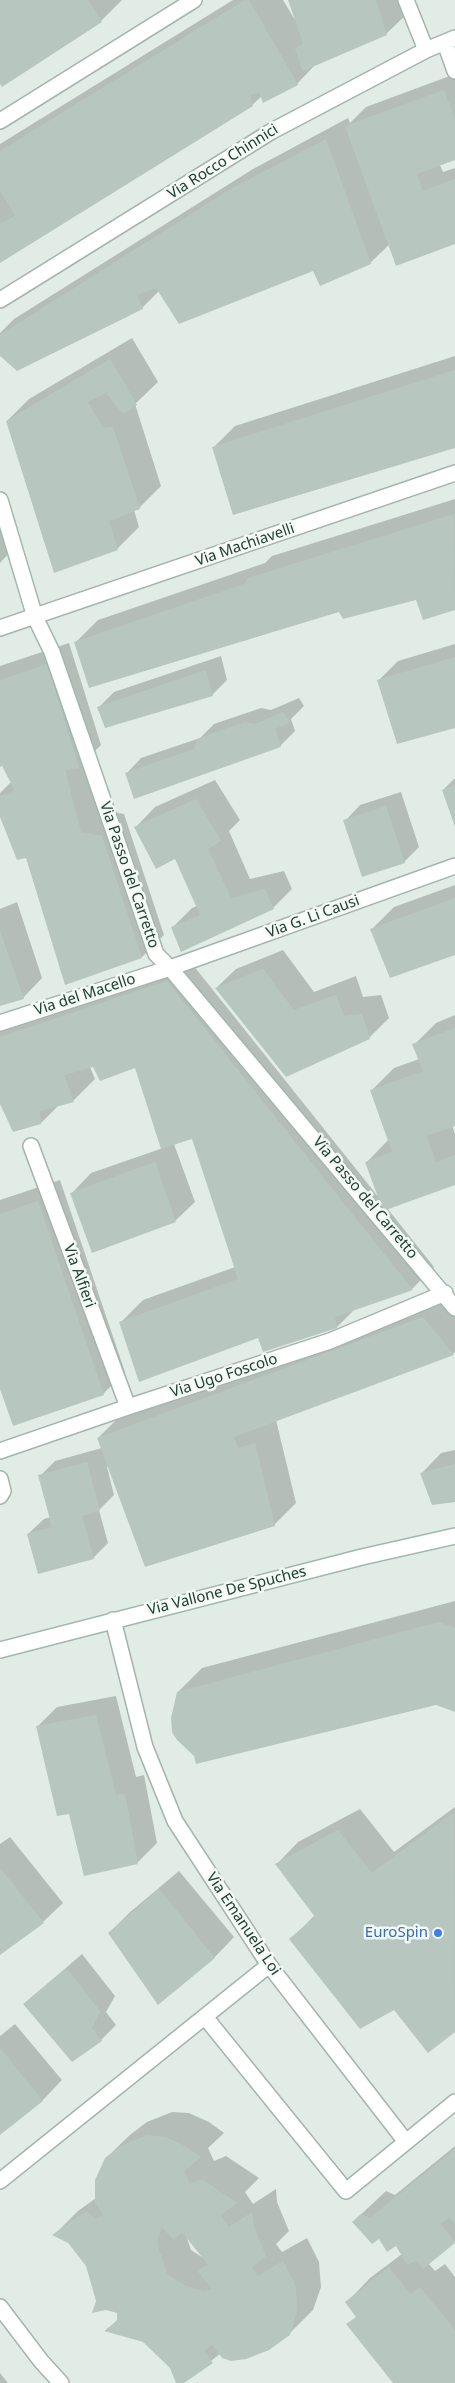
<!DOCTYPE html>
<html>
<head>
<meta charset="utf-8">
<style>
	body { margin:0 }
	canvas { display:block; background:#e2ece7 }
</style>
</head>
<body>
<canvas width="455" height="2383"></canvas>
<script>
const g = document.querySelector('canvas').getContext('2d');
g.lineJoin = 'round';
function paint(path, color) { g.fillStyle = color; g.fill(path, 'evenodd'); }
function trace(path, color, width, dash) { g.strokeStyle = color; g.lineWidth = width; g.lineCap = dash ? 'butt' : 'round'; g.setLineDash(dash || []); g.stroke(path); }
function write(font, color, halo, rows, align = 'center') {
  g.font = font + ' "Noto Sans",sans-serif'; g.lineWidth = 5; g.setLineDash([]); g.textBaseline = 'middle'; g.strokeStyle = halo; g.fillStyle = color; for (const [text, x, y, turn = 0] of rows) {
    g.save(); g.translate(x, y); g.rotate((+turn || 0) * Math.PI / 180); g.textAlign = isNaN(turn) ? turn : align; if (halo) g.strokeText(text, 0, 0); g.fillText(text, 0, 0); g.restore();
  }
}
paint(new Path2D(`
	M0 0H122L101 21 0 83Z
	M233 0H283L295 20 289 0H405L409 12 386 34 316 64 297 84 262 96 252 105 0 261V144Z
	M455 74V159L440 165 443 172 455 168V242L390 244 370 263 159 291 142 308 0 354V333L14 319 253 169 348 118 350 123 366 107Z
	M132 338 158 382 135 404 161 486 139 508 134 510 139 527 117 549 7 421 29 399Z
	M455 356V447L213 448 235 426Z
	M455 499V609L424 618 417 599 339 610 76 642 98 620 265 563 272 556Z
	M0 519 11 551 0 563Z
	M69 643 101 745 89 757 103 810 124 814 164 935 142 957 27 856 0 814V793L12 781 3 764 0 765V666Z
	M455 644V726L378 681 398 661Z
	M221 656 227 680 212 695 99 707 114 692Z
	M299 698 304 706 291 719 295 731 280 746 126 774 141 758 200 738 214 724 261 708 271 710Z
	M455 778V824L443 790Z
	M215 780 240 820 229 831 250 879 284 871 292 889 273 908 172 928 192 908 197 906 176 857 136 827 155 807Z
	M401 792 419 847 404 862 345 821 360 805Z
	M455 885V954L372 929 394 907Z
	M17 902 42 978 23 998 0 1005V909Z
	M283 950 314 992 356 976 363 997 381 995 389 1018 369 1038 216 988 236 969Z
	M189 960 380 1199 367 1162 389 1139 372 1090 394 1068 419 1059 414 1045 436 1023 455 1015V1124L452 1125 455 1134V1184L387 1208 434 1267 412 1289 355 1309 337 1327 259 1336 121 1322 143 1300 235 1267 193 1138 174 1144 195 1202 175 1221 72 1193 91 1173 163 1148 135 1067H90L95 1079 73 1101 59 1105 41 1123 0 1101V1023Z
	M60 1180 125 1372 103 1394 0 1385V1200Z
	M445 1296 455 1308V1352L453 1354 276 1420 296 1503 274 1525 109 1466 107 1467 114 1495 99 1510 108 1543 93 1558 28 1534 44 1519 51 1517 40 1476 55 1461 102 1448 98 1438 120 1416Z
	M455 1450V1500L422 1473 441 1453Z
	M455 1601V1711L436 1704 178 1692 202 1668Z
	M116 1696 136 1777 144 1775 157 1843 137 1863 70 1812 38 1726 57 1707Z
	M455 1807V2031L429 2051 394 2008 291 1939 315 1915 277 1864 298 1842 360 1809 394 1852Z
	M10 1837 63 1903 43 1922 0 1953V1844Z
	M179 1871 234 1937 215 1957 158 2003 109 1933 129 1913Z
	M82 1954 115 1996 106 2012 116 2025 101 2040 24 2004Z
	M15 2024 62 2080 43 2100 0 2134V2036Z
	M172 2112 189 2113 209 2122 224 2133 208 2148 214 2161 226 2156 259 2178 245 2192 253 2204 276 2189 277 2202 289 2231 276 2244 282 2252 307 2238 319 2262 321 2287 313 2310 289 2334 220 2354 182 2383H177L171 2367 143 2341 106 2331 118 2319V2312L97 2301 88 2266 68 2242 54 2235 78 2211 96 2198 106 2158 131 2134 147 2122ZM186 2235 205 2259 191 2250Z
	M455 2146V2241L428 2263 435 2271 445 2264 455 2277V2383H395L348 2325 357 2316 347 2302 370 2278 402 2254 396 2244 379 2237 353 2222 386 2191 395 2195Z
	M0 2373 8 2383H0Z`), '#0003');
paint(new Path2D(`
	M0 0H88L102 22 2 87 0 84Z
	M245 0H249L298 85 263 103 259 92 250 95 253 106 0 263V224L15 216 0 190V151Z
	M288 0H376L387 35 303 71 295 49 303 43Z
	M444 90 455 119V160L417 174 423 191 455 179V244L396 266 345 126Z
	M326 139 371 264 320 286 313 271 179 324 156 288 137 295 143 309 17 371 0 356V335L229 190Z
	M110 359 137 405 123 414 106 393 88 402 103 428 113 427 140 509 109 521 118 550 54 573 6 421Z
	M455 370V448L233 515 212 447Z
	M454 514 455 610 423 620 416 600 343 619 339 612 89 688 74 642 244 584 248 578Z
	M455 657V728L397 744 377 680Z
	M47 664 79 768 65 770 81 832 102 836 142 958 65 985 26 858 17 860 0 817V796L15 791 2 766 0 767V680Z
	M206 670 213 696 105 728 97 707Z
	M283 712 290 722 275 729 281 747 134 799 125 773 194 749 197 739 245 722 255 724Z
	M455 785V827L442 790Z
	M196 799 221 841 208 849 231 898 265 889 274 909 181 952 171 927 200 915 175 859 156 869 134 827Z
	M386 806 405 863 362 877 343 820Z
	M455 898V955L390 978 370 929Z
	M0 931 24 999 0 1006Z
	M263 969 294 1010 336 995 344 1016 362 1014 370 1039 286 1077 215 988Z
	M167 981 413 1290 335 1317 337 1328 263 1352 258 1338 139 1382 119 1322 238 1279 192 1139 161 1149 135 1068 100 1081 93 1067 64 1075 74 1102 40 1111 41 1124 13 1132 0 1104V1037Z
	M455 1028V1126L426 1136 436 1162 455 1155V1185L383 1211 365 1162 392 1152 370 1090 423 1071 412 1044Z
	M155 1162 176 1222 92 1253 70 1193Z
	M38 1201 104 1395 13 1426 0 1389V1214Z
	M423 1317 454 1355 234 1437 238 1448 255 1443 275 1526 145 1567 97 1438Z
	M87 1462 100 1511 82 1516 94 1559 38 1574 27 1534 52 1527 38 1475Z
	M455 1464V1502L432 1505 420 1473Z
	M439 1622 455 1628V1712L436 1705 196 1764 194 1756 177 1740 172 1732 171 1718 177 1692Z
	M96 1715 116 1795 125 1794 138 1864 84 1876 69 1814 57 1816 36 1726Z
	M454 1812 455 2032 428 2053 394 2010 360 2029 289 1939 315 1917 275 1864 338 1830 372 1873Z
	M0 1868 44 1923 0 1955Z
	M159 1889 215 1958 158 2005 108 1933Z
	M66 1968 100 2011 92 2028 102 2041 72 2062 23 2004Z
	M0 2048 43 2101 0 2135Z
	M147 2135 165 2137 185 2146 201 2157 184 2171 190 2184 202 2179 237 2203 221 2215 229 2227 252 2212 254 2227 266 2256 252 2267 258 2276 283 2261 296 2287 297 2312 290 2335 269 2350 246 2359 231 2361 222 2358 212 2344 204 2351 213 2363 184 2383H176L170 2368 143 2342 104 2331 117 2321V2313L106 2310 92 2313 96 2301 86 2266 68 2243 52 2235 86 2211 96 2219 103 2215 95 2203V2180L105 2158 121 2146ZM161 2227 174 2239 182 2232 208 2265 197 2270 211 2289 203 2291 186 2286 167 2274 157 2243Z
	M455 2149V2225L449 2218 441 2224 455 2243 423 2269 417 2260 407 2265 396 2246 387 2252 379 2239 372 2244 352 2222 361 2214 370 2218Z
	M389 2267 410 2294 420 2287 455 2330V2383H393L346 2324 356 2317 345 2302Z`), '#b7c7c0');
const street = new Path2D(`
	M406 0 426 50
	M445 43 455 71
	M0 121 194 0
	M0 300 272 131 426 50 455 38
	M0 628 455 473
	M0 1023 170 968 455 866
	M31 1146 128 1407
	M0 1451 128 1407 330 1341 445 1293
	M0 1479 3 1491 0 1496
	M113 1620 145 1747 175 1821 269 1965 406 2142 455 2102
	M205 2017 346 2191 406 2142
	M0 2181 269 1965
	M0 2307 41 2361 61 2383`);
const secondary = new Path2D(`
	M0 500 35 617 52 652 156 954 170 968 455 1308
	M0 1650 362 1557 455 1536`);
trace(street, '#a5b4ae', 18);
trace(secondary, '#a0b8ae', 18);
trace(street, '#fff', 15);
trace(secondary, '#fff', 15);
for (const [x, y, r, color] of [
	[438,1933,5,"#3f7fe0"]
]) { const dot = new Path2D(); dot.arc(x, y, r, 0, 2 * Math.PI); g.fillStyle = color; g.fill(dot); trace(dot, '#f3f9f5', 2); }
write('15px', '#223d34', '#f3f9f5', [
	["Via Rocco Chinnici",223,162,-32],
	["Via Machiavelli",245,545,-19],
	["Via Passo del Carretto",129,875,71],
	["Via G. Li Causi",313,917,-20],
	["Via del Macello",85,995,-18],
	["Via Passo del Carretto",365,1198,50],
	["Via Alfieri",79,1276,70],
	["Via Ugo Foscolo",224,1376,-18],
	["Via Vallone De Spuches",227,1591,-14],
	["Via Emanuela Loi",243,1924,56]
]);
write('15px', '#366cbe', '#f3f9f5', [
	["EuroSpin",428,1933]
], 'right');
</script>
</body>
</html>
